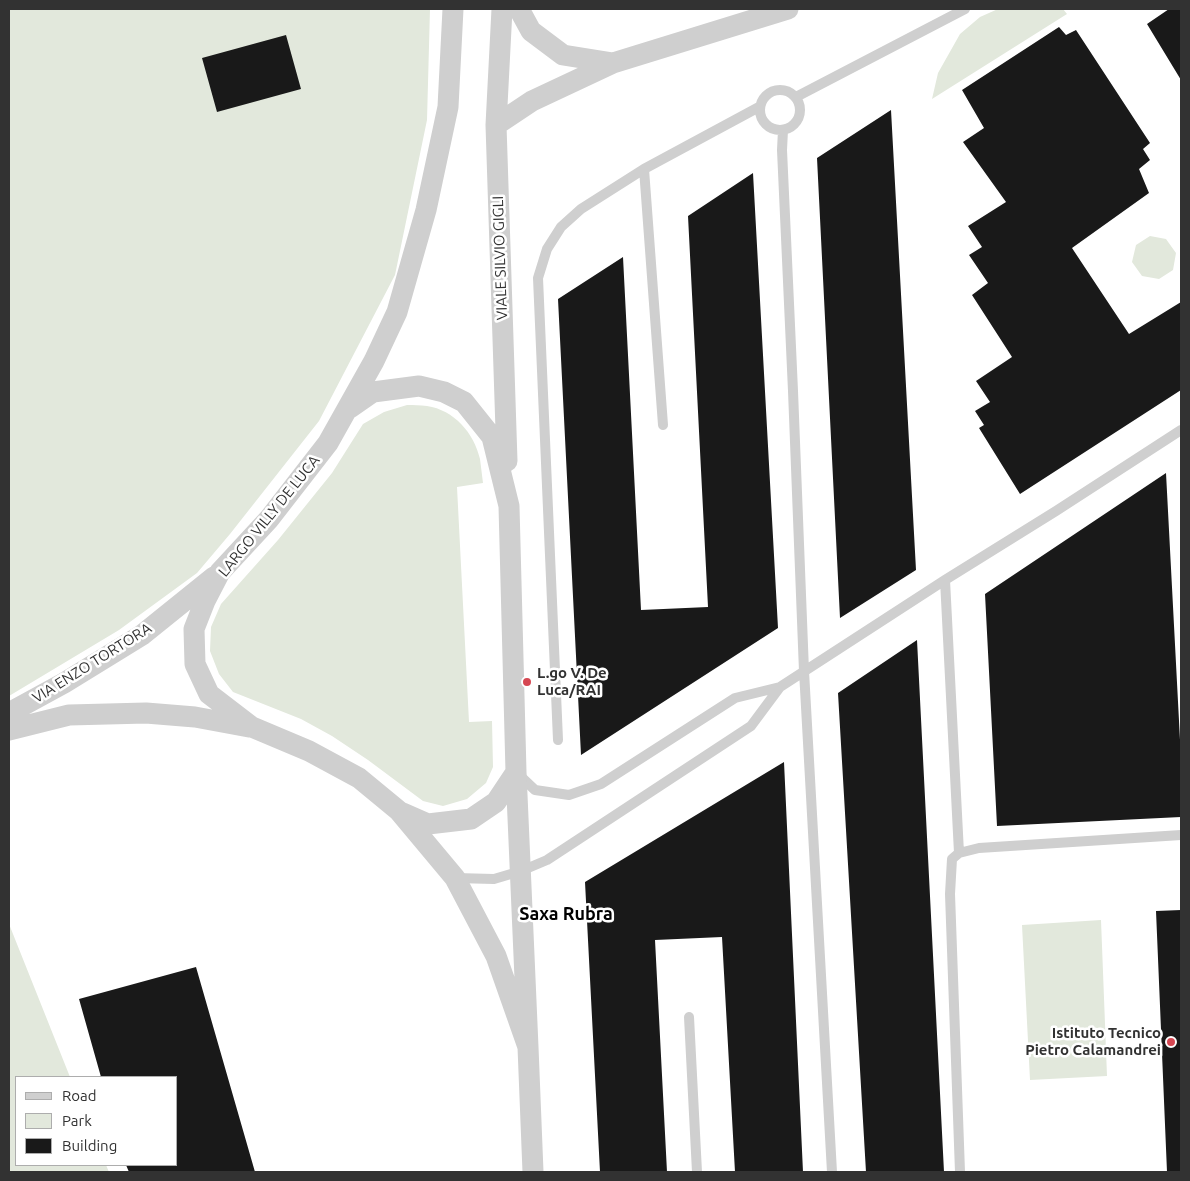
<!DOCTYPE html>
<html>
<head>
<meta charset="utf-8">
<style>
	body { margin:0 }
	#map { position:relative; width:1190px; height:1181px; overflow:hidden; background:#fff; font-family:Ubuntu,sans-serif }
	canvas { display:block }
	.frame { position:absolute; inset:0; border:10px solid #323232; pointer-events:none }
	.legend { position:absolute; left:15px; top:1076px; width:162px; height:90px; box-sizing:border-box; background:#fff; border:1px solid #adadad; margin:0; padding:6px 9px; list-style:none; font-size:15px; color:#323232 }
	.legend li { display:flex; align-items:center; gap:10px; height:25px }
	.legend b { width:25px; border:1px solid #adadad }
</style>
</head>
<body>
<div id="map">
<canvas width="1190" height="1181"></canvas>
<div class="frame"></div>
<ul class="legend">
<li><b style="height:6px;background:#cfcfcf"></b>Road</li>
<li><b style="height:14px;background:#e2e8dc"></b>Park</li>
<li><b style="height:14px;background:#191919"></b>Building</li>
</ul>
</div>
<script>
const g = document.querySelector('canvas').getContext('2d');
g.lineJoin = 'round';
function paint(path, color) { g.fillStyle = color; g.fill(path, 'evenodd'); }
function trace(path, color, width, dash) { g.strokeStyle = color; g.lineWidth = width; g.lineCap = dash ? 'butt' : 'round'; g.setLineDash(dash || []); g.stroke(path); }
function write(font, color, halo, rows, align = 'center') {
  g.font = font + ' Ubuntu,sans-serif'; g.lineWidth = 5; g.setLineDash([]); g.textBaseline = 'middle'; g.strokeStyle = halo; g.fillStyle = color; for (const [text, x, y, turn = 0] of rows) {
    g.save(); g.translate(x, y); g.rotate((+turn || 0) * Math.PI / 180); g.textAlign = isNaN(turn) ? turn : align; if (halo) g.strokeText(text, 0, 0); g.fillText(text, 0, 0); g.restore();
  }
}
paint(new Path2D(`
	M9 9H430L427 120 395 275 319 421 230 534 197 573 119 630 9 696Z
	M998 9H1063L1067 14 932 99 938 73 960 34 980 17Z
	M1150 236 1166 239 1176 253 1173 270 1159 279 1142 276 1132 262 1136 245Z
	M407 405C414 405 420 405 427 406 454 410 474 433 480 459 481 467 482 475 483 483L457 487 469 722 492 721 493 767 486 783 467 799 443 806 423 801 368 760 332 736 301 719 233 692 219 674 210 651 211 627 221 604 278 540 332 473 363 424 384 412Z
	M1101 920 1107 1076 1030 1080 1022 925Z
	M9 924 70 1077H16V1165H106L109 1172H9Z`), '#e2e8dc');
paint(new Path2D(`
	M1169 9H1181V80L1147 24Z
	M1059 27 1066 35 1076 30 1150 143 1143 149 1150 160 1139 169 1149 193 1072 248 1129 334 1181 302V390L1020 494 979 428 984 425 975 411 990 402 976 381 1012 357 972 295 988 283 969 255 982 247 968 226 1006 202 963 142 984 128 962 90Z
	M286 35 301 89 217 112 202 58Z
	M891 110 916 570 840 618 817 158Z
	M753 173 778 628 581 755 558 299 623 257 641 610 708 607 688 216Z
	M1166 473 1181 759V817L997 826 985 594Z
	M917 640 944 1172H866L838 693Z
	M784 762 803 1172H735L722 937 655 940 667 1172H600L585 882Z
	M1181 910V1172H1167L1156 911Z
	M196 967 255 1172H129L126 1165H176V1077H101L79 999Z`), '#191919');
trace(new Path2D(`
	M760 110a20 20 0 1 1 40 0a20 20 0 1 1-40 0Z
	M796 97 965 9
	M783 130 782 150 793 391 804 671 832 1172
	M644 169 663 425
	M945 580 959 853
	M780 687 945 580 1056 511 1181 430
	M558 740 538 278 547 249 561 227 581 209 644 169 759 107
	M455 878 494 879 521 871 547 860 751 726 780 687 735 698 601 784 569 795 535 790 517 773
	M689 1017 697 1172
	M960 1172 950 894 952 859 959 853 979 848 1181 835`), '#cfcfcf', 10);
trace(new Path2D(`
	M453 9 448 107 426 210 397 312 374 361 328 443 269 519 220 572 205 601 194 629 195 664 209 694 252 727 309 751 359 778 399 811 455 878 496 956 528 1047
	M502 9 496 125 507 461
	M519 9 531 31 563 55 613 63
	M496 125 532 101 613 63 788 9
	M350 408 373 392 419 386 444 392 464 402 492 437 509 506 516 772 528 1047 533 1172
	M9 713 64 683 142 635 214 577
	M9 730 69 715 146 713 195 717 249 727
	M403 813 428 824 471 819 496 802 516 772`), '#cfcfcf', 21);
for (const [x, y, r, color] of [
	[527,682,5,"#d64752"],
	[1171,1042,5,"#d64752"]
]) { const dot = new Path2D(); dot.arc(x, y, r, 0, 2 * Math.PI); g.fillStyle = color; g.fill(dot); trace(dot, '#fff', 2); }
write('15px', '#323232', '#fff', [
	["VIALE SILVIO GIGLI",500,258,-92],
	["LARGO VILLY DE LUCA",269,516,-51],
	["VIA ENZO TORTORA",92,663,-32]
]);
write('bold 15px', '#323232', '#fff', [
	["L.go V. De",537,673],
	["Luca/RAI",537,690],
	["Istituto Tecnico",1161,1033,"right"],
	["Pietro Calamandrei",1161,1050,"right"]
], 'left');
write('bold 18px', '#000', '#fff', [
	["Saxa Rubra",566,914]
]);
</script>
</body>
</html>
